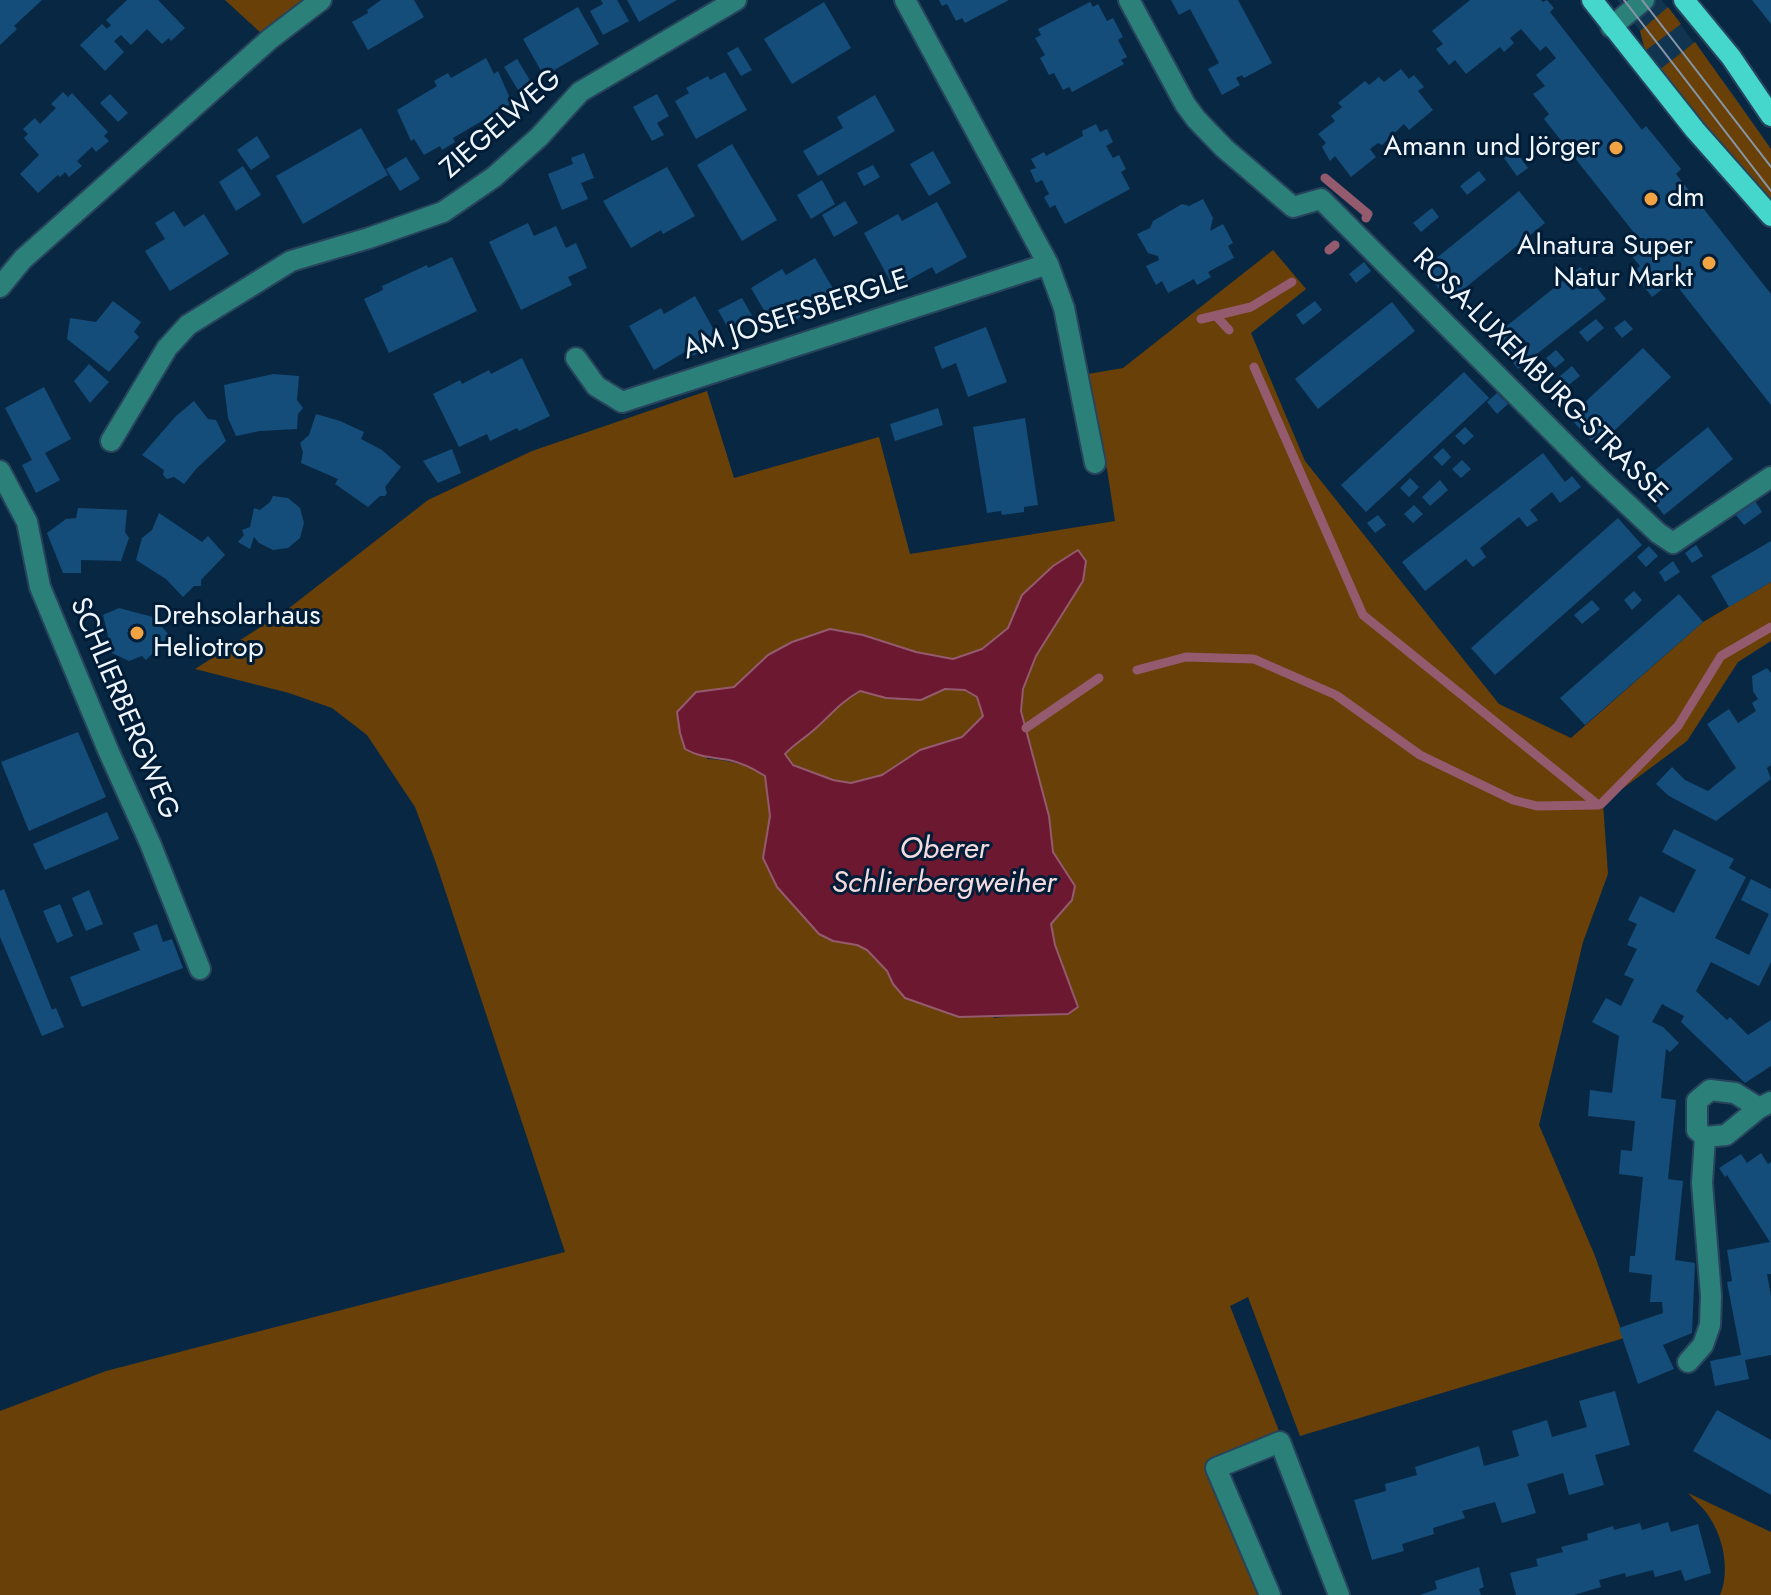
<!DOCTYPE html>
<html>
<head>
<meta charset="utf-8">
<style>
	body { margin:0 }
	canvas { display:block; background:#082742 }
</style>
</head>
<body>
<canvas width="1771" height="1595"></canvas>
<script>
const g = document.querySelector('canvas').getContext('2d');
g.lineJoin = 'round';
function paint(path, color) { g.fillStyle = color; g.fill(path, 'evenodd'); }
function trace(path, color, width, dash) { g.strokeStyle = color; g.lineWidth = width; g.lineCap = dash ? 'butt' : 'round'; g.setLineDash(dash || []); g.stroke(path); }
function write(font, color, halo, rows, align = 'center') {
  g.font = font + ' Jost,sans-serif'; g.lineWidth = 6; g.setLineDash([]); g.textBaseline = 'middle'; g.strokeStyle = halo; g.fillStyle = color; for (const [text, x, y, turn = 0] of rows) {
    g.save(); g.translate(x, y); g.rotate((+turn || 0) * Math.PI / 180); g.textAlign = isNaN(turn) ? turn : align; if (halo) g.strokeText(text, 0, 0); g.fillText(text, 0, 0); g.restore();
  }
}
paint(new Path2D(`
	M1617 0H1662L1735 97 1771 149 1714 140 1645 51 1640 31Z`), '#113450');
paint(new Path2D(`
	M225 0H303L262 34Z
	M1668 7 1681 24 1645 51 1640 31Z
	M1695 42 1771 149V204L1658 71Z
	M1273 250 1306 289 1251 333 1305 461 1499 704 1571 738 1703 622 1771 582V641L1738 662 1687 741 1603 803 1608 874 1583 942 1539 1125 1595 1256 1624 1338 1300 1436 1248 1297 1230 1306 1283 1441 1217 1468 1270 1595H0V1411L106 1371 565 1252 436 863 415 807 367 735 332 708 289 693 195 669 284 612 428 500 532 451 707 391 734 478 879 437 910 554 1115 521 1107 469 1097 437 1088 374 1123 368ZM1078 551 1083 581 1036 656 1023 689 1021 712 1049 816 1053 852 1075 886 1072 900 1051 924 1055 945 1078 1007 995 1018 893 984 887 971 868 950 857 945 833 941 777 887 763 859 770 816 765 776C746 764 730 760 707 759L696 692 734 687 750 673 916 652 953 659 982 649 1008 628 1022 595 1053 566Z
	M945 689 965 690 977 697 983 716 962 737 920 750 882 775 851 783 833 780 793 764 785 754C795 744 805 738 815 729 833 713 838 704 861 691L886 698 921 700Z
	M1688 1493 1771 1532V1595H1720C1730 1572 1724 1540 1710 1518 1705 1509 1695 1501 1688 1493Z`), '#684008');
const water = new Path2D(`
	M1078 550 1086 561 1083 581 1036 656 1023 689 1021 711 1049 816 1053 852 1075 886 1072 900 1051 924 1055 945 1078 1007 1068 1014 959 1017 905 998 893 984 887 971 867 950 857 945 833 941 819 934 777 887 763 858 770 816 765 776C754 769 743 763 729 760 713 757 701 758 685 749L680 733 677 712 696 692 734 687 768 655 792 642 830 629 863 635 916 652 953 659 982 649 1008 628 1022 595 1053 566ZM945 689 965 690 977 697 983 716 962 737 920 750 882 775 851 783 833 780 793 765 785 754C794 744 805 738 815 729 833 713 838 704 860 691L886 698 921 700Z`);
paint(water, '#6d1831');
trace(water, '#945a6e', 2);
trace(new Path2D(`
	M1325 178 1368 214 1366 218
	M1329 250 1335 245
	M1216 316 1229 330
	M1201 319 1251 307 1292 282
	M1254 367 1363 615 1597 804
	M1137 670 1186 657 1254 659 1336 695 1420 755 1513 800 1537 806 1598 805 1601 804 1678 726 1721 656 1771 627
	M1026 728 1099 678`), '#945a6e', 9);
paint(new Path2D(`
	M0 0H42L14 26 17 29 0 45Z
	M127 0H158L185 28 171 41 169 38 162 44 147 29 131 45 121 35 114 41 124 52 105 71 80 45 102 24 107 29 111 25 106 20Z
	M381 0H414L424 17 368 50 352 22 368 13 367 10Z
	M601 0H617L629 21 603 35 590 11 603 4Z
	M627 0H677L639 22Z
	M939 0H1009L965 23 962 18 956 21 947 4 942 6Z
	M1171 0H1238L1272 63 1244 78 1242 75 1236 78 1240 85 1222 95 1208 69 1219 63 1190 9 1179 15Z
	M1470 0H1541L1543 2 1547 0 1554 8 1550 12 1642 130 1646 126 1681 169 1676 174 1771 294V405L1673 281 1652 297 1633 272 1640 266 1626 249 1639 239 1544 119 1549 114 1533 94 1545 86 1536 75 1556 58 1546 46 1540 51 1521 29 1510 38 1514 43 1504 52 1500 47 1466 74 1455 60 1449 65 1436 49 1443 44 1432 31Z
	M1752 0H1771V24Z
	M824 2 851 48 792 84 764 39Z
	M1090 2 1093 7 1098 4 1107 21 1113 18 1123 37 1118 40 1127 57 1121 60 1124 64 1072 92 1069 87 1063 90 1054 73 1049 75 1040 58 1045 55 1035 38 1041 35 1038 29Z
	M578 7 599 44 544 76 523 39Z
	M738 47 752 70 741 76 727 53Z
	M486 58 494 74 498 71 512 103 496 113 498 117 484 125 482 121 453 138 455 142 442 150 440 146 424 155 414 139 411 141 397 110 437 86 434 81 448 73 451 78Z
	M517 59 531 82 518 90 504 67Z
	M1401 69 1409 79 1414 75 1424 87 1418 91 1433 110 1409 130 1404 124 1382 145 1378 143 1370 149 1376 157 1351 177 1335 156 1330 161 1322 147 1326 143 1318 134 1335 121 1331 116 1342 107 1338 103 1365 81 1369 85 1379 77 1384 82Z
	M725 72 747 110 696 139 675 101 689 93 686 88 708 76 710 80Z
	M63 92 68 97 72 93 108 132 104 136 109 141 96 152 92 147 77 161 82 166 69 177 65 172 60 177 58 175 38 193 20 174 39 155 24 138 28 134 23 129 35 118 40 124 56 108 51 104Z
	M110 94 128 113 118 122 100 103Z
	M657 94 669 116 657 123 664 135 652 141 633 107Z
	M875 95 895 131 818 176 803 151 843 128 837 117Z
	M1096 124 1100 132 1107 129 1113 142 1106 146 1113 158 1119 155 1126 169 1121 172 1130 189 1065 224 1055 205 1050 208 1044 197 1049 194 1042 180 1036 183 1030 170 1036 168 1031 159 1044 152 1046 156 1083 136 1082 131Z
	M361 128 388 175 303 224 276 176Z
	M257 136 270 157 251 170 237 150Z
	M732 144 777 220 742 241 697 165Z
	M1515 150 1528 168 1517 176 1504 158Z
	M933 151 951 183 929 196 910 164Z
	M584 153 594 178 581 183 588 199 562 210 548 174 573 164 571 158Z
	M406 157 420 179 400 191 386 169Z
	M873 165 880 177 864 186 857 173Z
	M243 166 261 195 236 211 219 182Z
	M667 167 695 216 663 234 661 230 631 248 603 201Z
	M1479 171 1486 180 1467 195 1460 186Z
	M822 180 835 204 811 219 797 195Z
	M1519 191 1545 223 1449 301 1423 269Z
	M1203 199 1213 218 1210 231 1223 224 1233 243 1228 246 1234 258 1208 272 1211 277 1197 285 1194 279 1168 293 1162 281 1156 285 1146 266 1159 260 1158 256 1148 253 1137 234 1150 228 1153 221 1182 204 1189 206Z
	M845 201 858 223 834 237 822 215Z
	M937 202 967 257 936 274 932 267 894 288 864 233 898 214 902 221Z
	M1432 208 1439 217 1421 232 1413 223Z
	M174 211 184 227 204 214 229 254 170 291 145 251 165 239 155 223Z
	M528 223 534 236 556 226 566 248 576 243 587 268 568 277 572 285 521 310 489 242Z
	M452 257 477 311 389 353 364 299 383 290 382 286 427 265 428 268Z
	M815 258 841 302 812 320 808 313 776 331 751 288 782 269 786 275Z
	M1364 262 1371 271 1356 283 1349 274Z
	M1580 267 1606 299 1518 369 1493 337Z
	M695 296 720 341 689 358 685 352 654 370 629 326 661 308 664 314Z
	M742 298 754 319 730 332 718 310Z
	M113 301 141 322 134 332 139 337 109 372 67 339 70 318 96 322Z
	M1315 301 1322 310 1303 325 1296 315Z
	M1392 302 1415 331 1318 409 1295 379Z
	M1596 319 1604 328 1587 342 1579 332Z
	M1625 320 1633 329 1622 338 1614 328Z
	M986 327 1007 382 968 397 956 363 942 369 934 347Z
	M1643 348 1671 377 1597 447 1569 417Z
	M1556 350 1565 360 1555 368 1546 358Z
	M522 358 550 416 519 431 517 428 490 441 487 434 459 447 433 394 460 380 462 384 489 370 491 374Z
	M89 364 109 382 90 403 74 381Z
	M1572 366 1580 376 1561 391 1554 381Z
	M1464 372 1489 398 1366 512 1341 485Z
	M273 374 299 376 297 400 303 408 298 414 297 429 260 431 236 436 228 418 224 385Z
	M44 387 71 439 45 453 60 480 36 493 22 465 32 460 5 408Z
	M1497 393 1508 404 1497 414 1487 402Z
	M194 401 208 419 216 420 226 441 197 468 184 484 174 477 167 479 163 475 164 470 142 455 176 416Z
	M938 408 943 425 895 441 890 424Z
	M316 414 340 421 364 432 361 439 382 450 401 467 385 487 387 493 385 496H380L368 507 335 484 338 479 301 463 303 452 300 443 309 435Z
	M1025 418 1038 505 1024 507V512L1002 515 1001 511 987 513 973 427Z
	M1465 427 1474 436 1464 445 1455 436Z
	M1708 427 1733 459 1664 515 1639 483Z
	M1443 448 1451 457 1442 466 1433 457Z
	M452 449 461 473 438 483 423 461Z
	M1543 453 1565 482 1572 476 1581 487 1560 503 1552 492 1530 510 1538 520 1527 527 1519 517 1480 548 1486 557 1473 567 1466 559 1425 591 1402 562Z
	M1462 460 1471 469 1461 478 1452 469Z
	M1410 478 1419 487 1409 497 1400 488Z
	M1440 480 1448 490 1430 506 1422 497Z
	M273 496 288 498 300 508 304 523 300 538 288 548 273 550 259 543 254 537 250 549 238 542 244 535 242 530 250 527 254 508 260 510 270 502Z
	M1755 501 1762 512 1744 525 1736 515Z
	M1414 505 1423 514 1413 523 1404 514Z
	M78 508 127 510 125 532 129 538 121 561 81 560V573H63L47 533 66 519 76 518Z
	M159 513 202 542 208 536 225 555 201 580V586H194L183 597 166 579 136 560 142 538 152 530Z
	M1378 515 1386 525 1375 533 1367 523Z
	M1618 518 1642 545 1495 675 1471 648Z
	M1771 541V582L1729 607 1711 576Z
	M1696 545 1703 556 1692 563 1685 553Z
	M1649 546 1658 556 1646 567 1637 557Z
	M1673 561 1680 572 1665 582 1659 572Z
	M1634 591 1642 600 1632 610 1624 600Z
	M1679 594 1703 622 1585 725 1560 698Z
	M1592 600 1600 609 1582 624 1574 615Z
	M119 608 153 617 170 636 146 660 142 656 129 661 112 653 103 615Z
	M1767 668 1771 673V765L1767 768 1771 779 1716 821 1669 796 1656 784 1672 767 1685 780 1708 791 1736 768 1707 724 1729 709 1738 723 1756 711 1752 703 1758 699 1753 691 1752 676Z
	M78 732 106 797 29 831 1 762Z
	M107 812 119 839 45 870 33 844Z
	M1674 829 1734 859 1729 868 1746 877 1715 938 1749 955 1769 914 1741 900 1751 879 1771 889V962L1759 986 1711 962 1696 991 1727 1020 1730 1017 1748 1035 1771 1020V1066L1745 1083 1681 1022 1684 1016 1662 1004 1652 1022 1663 1027 1679 1043 1670 1052 1666 1049 1661 1098 1676 1100 1668 1179 1683 1181 1675 1260 1695 1263 1692 1333 1663 1345 1674 1369 1638 1384 1619 1328 1663 1313 1662 1302H1650L1652 1275 1629 1272 1630 1256H1635L1643 1177 1619 1174 1621 1150 1632 1151 1635 1121 1588 1116 1590 1090 1612 1093 1619 1036 1592 1022 1606 998 1621 1006 1634 979 1624 975 1637 949 1627 945 1637 924 1628 920 1640 896 1674 913 1696 870 1662 852Z
	M4 889 52 1010 56 1008 64 1027 42 1036 0 937V891Z
	M89 890 103 924 86 931 72 898Z
	M60 904 73 936 57 943 43 911Z
	M157 924 163 942 172 939 183 968 82 1007 70 977 140 950 133 933Z
	M1761 1153 1768 1164 1771 1162V1274H1767L1771 1296V1355L1745 1360 1749 1379 1715 1386 1710 1361 1741 1355 1727 1282 1732 1281 1727 1250 1770 1242 1727 1175 1725 1177 1719 1168 1741 1154 1747 1163Z
	M1615 1391 1630 1445 1595 1455 1604 1485 1569 1495 1563 1473 1527 1484 1536 1513 1502 1523 1495 1502 1462 1511 1465 1518 1433 1528 1434 1534 1402 1544 1404 1551 1372 1560 1354 1500 1386 1491 1385 1484 1417 1475 1415 1467 1479 1446 1484 1466 1519 1456 1512 1431 1547 1420 1552 1437 1587 1427 1579 1401Z
	M1717 1410 1771 1440V1495L1693 1451Z
	M1668 1522 1671 1532 1698 1524 1711 1573 1685 1581 1681 1570 1655 1577 1653 1570 1626 1577 1625 1573 1599 1580 1601 1587 1574 1595H1516L1510 1573 1538 1566 1536 1559 1563 1552 1561 1547 1588 1540 1587 1534 1613 1526 1614 1530 1640 1523 1642 1530Z
	M1479 1567 1484 1587 1479 1589 1481 1595H1420L1437 1589 1435 1581Z`), '#144c7a');
const minor = new Path2D(`
	M905 0 1048 264 1064 308 1095 463
	M1129 0 1185 104 1196 119 1224 148 1293 207 1321 199 1597 476 1658 533 1673 543 1771 477
	M1611 27 1644 0
	M0 287 23 259 270 39 321 0
	M576 358 596 386 622 402 1048 264
	M111 441 167 348 188 325 291 261 369 238 443 212 494 177 539 137 580 92 736 0
	M0 471 27 522 40 587 108 750 150 843 200 969
	M1705 1137 1697 1130V1101L1710 1090 1735 1093 1759 1108
	M1688 1362 1703 1345 1710 1325 1711 1296 1702 1183 1705 1137 1726 1135 1759 1108 1771 1102
	M1270 1595 1216 1468 1280 1442 1339 1595`);
const major = new Path2D(`
	M1592 0 1695 130 1771 216
	M1684 0 1731 57 1771 116`);
trace(minor, '#28445c', 24);
trace(major, '#28445c', 24);
trace(minor, '#2b807a', 20);
trace(major, '#45d7cc', 20);
trace(new Path2D(`
	M1624 0 1771 191
	M1642 0 1771 167`), '#8596a6', 2);
for (const [x, y, r, color] of [
	[1616,148,8,"#f3a442"],
	[1651,199,8,"#f3a442"],
	[1709,263,8,"#f3a442"],
	[137,633,8,"#f3a442"]
]) { const dot = new Path2D(); dot.arc(x, y, r, 0, 2 * Math.PI); g.fillStyle = color; g.fill(dot); trace(dot, '#001d37', 3); }
write('28px', '#eff5fb', '#001d37', [
	["ZIEGELWEG",502,125,-41],
	["AM JOSEFSBERGLE",796,316,-18],
	["ROSA-LUXEMBURG-STRASSE",1539,377,45],
	["SCHLIERBERGWEG",123,709,67]
]);
write('28px', '#eff5fb', '#001d37', [
	["Amann und Jörger",1600,148],
	["dm",1667,199,"left"],
	["Alnatura Super",1693,247],
	["Natur Markt",1693,279],
	["Drehsolarhaus",153,617,"left"],
	["Heliotrop",153,649,"left"]
], 'right');
write('italic 30px', '#f4d9dd', '#001d37', [
	["Oberer",944,851],
	["Schlierbergweiher",944,885]
]);
</script>
</body>
</html>
